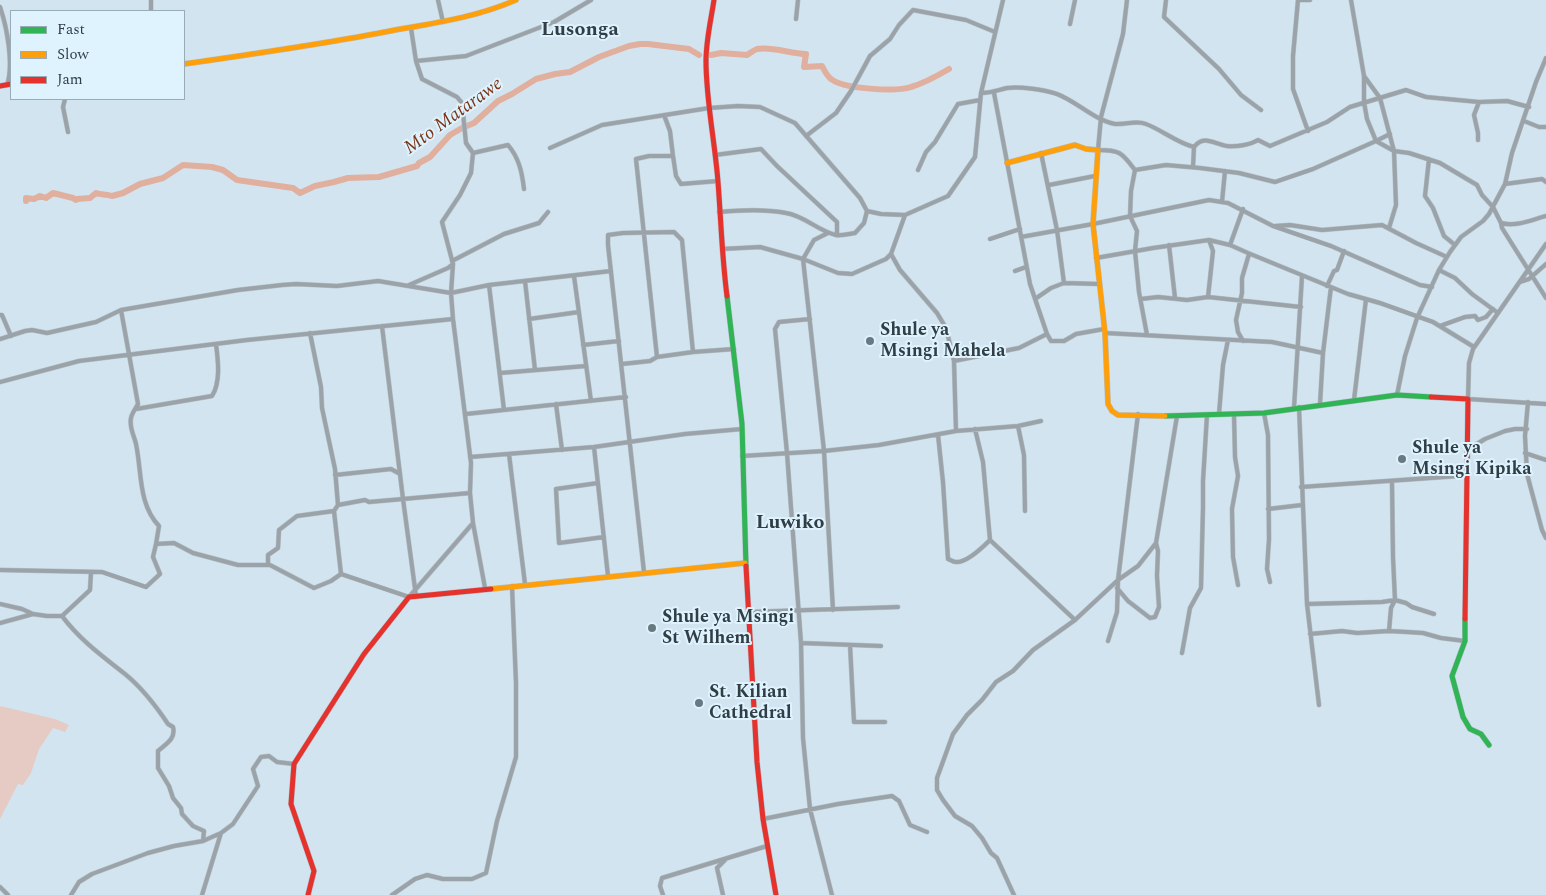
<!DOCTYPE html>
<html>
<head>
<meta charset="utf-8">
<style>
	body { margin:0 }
	#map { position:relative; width:1546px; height:895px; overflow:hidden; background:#d2e4ef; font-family:Spectral,serif }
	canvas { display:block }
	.legend { position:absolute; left:10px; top:10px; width:175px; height:90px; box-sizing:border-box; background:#def3fe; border:1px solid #99abb4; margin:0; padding:6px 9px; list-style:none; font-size:15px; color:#313e46 }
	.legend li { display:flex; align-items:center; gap:10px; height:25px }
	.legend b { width:25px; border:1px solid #99abb4 }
</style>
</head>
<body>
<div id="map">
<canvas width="1546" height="895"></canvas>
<ul class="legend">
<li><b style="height:6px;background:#30b455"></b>Fast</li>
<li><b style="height:6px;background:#ff9f0a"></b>Slow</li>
<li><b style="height:6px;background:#e5322d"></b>Jam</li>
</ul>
</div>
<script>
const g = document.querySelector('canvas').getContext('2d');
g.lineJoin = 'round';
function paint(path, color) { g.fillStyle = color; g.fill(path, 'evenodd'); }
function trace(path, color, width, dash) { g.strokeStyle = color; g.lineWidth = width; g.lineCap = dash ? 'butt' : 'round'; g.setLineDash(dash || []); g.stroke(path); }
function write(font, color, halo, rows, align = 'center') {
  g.font = font + ' Spectral,serif'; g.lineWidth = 4; g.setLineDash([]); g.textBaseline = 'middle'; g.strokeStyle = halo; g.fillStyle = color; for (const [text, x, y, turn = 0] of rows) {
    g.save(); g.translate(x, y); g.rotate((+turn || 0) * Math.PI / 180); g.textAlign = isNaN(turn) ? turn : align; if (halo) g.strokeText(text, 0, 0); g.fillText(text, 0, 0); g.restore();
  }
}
paint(new Path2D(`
	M0 706 55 719 69 725 65 732 53 728 39 749 31 773 23 785 18 784 0 819Z`), '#e5cbc3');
trace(new Path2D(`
	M711 55 721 53 747 55C750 53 754 50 757 49 772 46 791 54 806 54L804 67 822 66C824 70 827 76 831 79 843 89 896 92 911 87 925 83 937 76 949 69
	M26 201V198L34 199 40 196 46 198 53 193 73 198 76 200 77 199 90 198 96 193C101 195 106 194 112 196L123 193 140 184 163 178 183 165 212 167 223 170 237 180 293 188 300 193 315 186 334 182 348 178 379 177 417 166 419 163 430 157 450 135 462 128 474 123 498 101 512 94 536 79 555 74 570 72 599 57 629 46 640 44H648L689 49 699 55`), '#e1af9e', 6);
const street = new Path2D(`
	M438 0 443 22
	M1127 0 1123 34 1101 117 1098 150C1121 150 1122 153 1135 170L1166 165 1200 168 1239 173 1275 182 1313 169 1376 141 1394 151 1396 205 1389 228
	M1166 0 1164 17 1219 69 1241 95 1261 110
	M1298 0 1293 56V89L1308 131
	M1300 0H1310
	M1351 0 1364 76V102L1367 119 1376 141 1390 134
	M0 7C7 27 14 65 7 85
	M151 11V0
	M796 19 798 0
	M1070 24 1075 0
	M411 28 416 61 422 79 457 97 462 103 466 143 473 153 508 145C519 158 522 172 524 189
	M416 61 466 56 554 22 591 0
	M1364 76 1380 98 1394 151 1409 153 1440 163 1477 185 1482 195 1493 207 1501 223 1502 228 1546 298
	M981 93C992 93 998 90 1007 88 1020 86 1045 90 1057 94 1076 101 1094 120 1115 124 1125 125 1136 120 1146 124 1162 130 1177 143 1194 147 1204 134 1214 144 1227 146 1236 147 1250 145 1258 140L1270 146 1327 122 1350 107 1406 90 1426 97 1479 102 1507 101 1529 107
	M994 93 1030 284 1047 334 1051 341H1064L1076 334 1104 329
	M65 99 63 107 68 132
	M1524 121 1539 127H1546
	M806 136 836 113 851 91 870 56 890 39 899 25 913 10 966 20 995 32
	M1478 140V133L1474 115 1479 102
	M550 148 602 125 709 108 738 106 760 107 795 123 860 198 867 211 864 223 855 233C849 234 842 236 836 235 818 231 805 216 786 213 765 209 741 210 719 212
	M473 153 471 173 460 195 442 222 453 264 451 293 453 319 471 463 470 493 473 523 485 588
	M1041 153 1057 230 1064 283 1099 284
	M715 155 761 149 777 166 837 222V235
	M673 156 676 176 681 184 718 181
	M1429 159 1425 196 1433 208 1444 236 1455 245
	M1193 167 1194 147
	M918 170 926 152 935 142 958 104 980 100
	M1135 170 1131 191 1130 216 1137 231 1135 251 1139 292 1147 335
	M1505 184 1542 179 1546 182
	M1049 185 1095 176
	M1222 202 1225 171
	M867 211 881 214 905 215 948 196 975 157 981 93 1003 0
	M905 215 891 254 900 270 937 313 946 328 954 361 956 431
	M1501 223C1516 227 1531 220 1546 216
	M1275 226 1290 225 1322 230 1382 225 1416 243 1447 257
	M828 233 814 240 803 259 824 451 833 610
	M1021 237 1093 224 1209 200 1228 203 1273 226 1331 246 1420 285 1432 287
	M990 239 1020 229
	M1209 240 1213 251 1208 297 1301 307
	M1546 244 1473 349 1469 363 1468 399 1546 404
	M1169 245 1175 298
	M1230 245 1243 209
	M722 249 760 247 803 259 838 273 852 274 886 259 891 254
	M1096 258 1153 248 1209 240 1230 245 1248 253 1348 294 1380 303 1433 322 1474 347
	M452 261 504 234 539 223 548 212
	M1439 270 1455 278 1472 294 1498 313
	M1015 271 1026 267
	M574 276 591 401
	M525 281 535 370
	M1520 282 1529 279 1546 264
	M409 285 448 268 453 264
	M489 285 504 410
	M1327 286 1334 271 1337 270 1344 251
	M1035 299 1051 288 1064 283
	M1141 299 1158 297 1187 300 1208 297
	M121 310 138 404C136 408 132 413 131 418 129 428 134 435 136 444 142 472 138 504 159 526L156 544
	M0 315H2L11 336
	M529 319 579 312
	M810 319 779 322 775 329 787 453 801 643 803 738 810 809 832 895
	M382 326 403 499 470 493
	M1440 326 1465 317 1475 316 1478 320 1486 317 1493 309
	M310 333 321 387 322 408 335 469 338 505
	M1105 333 1272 342 1323 353
	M0 339 25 331 32 330 47 333 96 322 121 310 238 290 282 285 296 284 337 286 378 281 451 293 489 285 611 271
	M1243 341 1238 332 1236 320 1242 293V278L1249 254
	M583 345 619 341
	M657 357 636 159 649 156H673L670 131 664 115
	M954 361 1019 348 1047 334
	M622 364 650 361 657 357 693 352 734 349
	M500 373 586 366
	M0 382 79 361 247 340 453 319
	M1397 395 1405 356 1417 318 1439 270 1450 252 1461 237 1483 221 1489 214 1505 184 1512 153 1536 82 1546 58
	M1354 400 1366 299
	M1528 402 1525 436 1527 474 1542 530 1546 538
	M556 404 562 450
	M1320 404 1323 353 1331 287
	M1299 407 1307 604 1319 705
	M1294 408 1302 276
	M136 409 212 396C221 382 218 360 216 344
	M1264 413 1268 435 1269 539 1267 569 1270 582
	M466 414 626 397
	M1219 414 1223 365 1228 340
	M1234 414 1235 457 1238 476 1232 509 1233 557 1238 585
	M1018 426 1024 455 1025 511
	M975 429 983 462 990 540 1075 620
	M938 435 943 482 948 559C951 560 953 562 956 562 967 563 983 547 990 540
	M594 447 608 576
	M1467 450 1485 439 1505 431 1515 429H1527
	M1525 453 1546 460
	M509 454 525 584
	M742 456 824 451 879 445 956 431 1018 426 1041 421
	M470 457 594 447 685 434 742 429
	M335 475 391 469 400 474
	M598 483 556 489 559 543 604 537
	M1301 487 1459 476 1466 469
	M1268 509 1302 505
	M268 565V555L278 548 279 530 297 516 334 511
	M0 570 102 572 146 587 160 574 153 557 156 544 174 543 193 553 238 565H270L314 588 331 581 341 574 409 597 473 523
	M91 572 90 590 62 616C80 640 102 656 125 674 141 687 156 706 168 724L173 727C176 739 166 744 158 751V768L169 786 173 798 181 808 182 814 193 826 204 831 203 841
	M644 572 608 245V235L623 233 674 232 682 240 693 352
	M341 574 334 511 338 505 365 500 369 502 403 499 416 596
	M1117 588 1128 601 1150 618 1155 617 1159 607 1157 576 1158 551 1156 543
	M0 604 22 609 33 614
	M1307 604 1382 602 1395 600 1406 603 1412 607 1434 614
	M748 612 898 607
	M0 623 33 614 47 616H62
	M1389 631 1391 608 1395 600 1393 557 1392 481
	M1310 634 1342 631 1357 633 1389 631 1407 632 1423 633 1441 638 1465 641
	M1108 641 1117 612 1118 580 1138 414
	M801 643 881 646
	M850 645 854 722H885
	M1182 653 1190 608 1201 588 1203 507V481L1207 415
	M763 819 838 804 892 796 899 801 910 825 927 832
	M0 887 8 895
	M71 895 79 882 92 874 148 853 174 846 203 841 221 833
	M202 895 221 833 233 824 258 786 253 769 261 757 269 756 277 762 294 764
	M392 895 415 879 427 875 443 879H472L486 873 497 821 516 757V683L512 586
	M663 895 660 886 662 878 767 846
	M723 895 717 868 725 860
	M1014 895 997 858 991 853 982 838 972 826 955 816 943 800 937 790V778L953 734 967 715 982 700 996 682 1013 671 1033 650 1075 620 1118 580 1138 566 1156 543 1177 416`);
const fast = new Path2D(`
	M727 296 742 424 746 566
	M1165 416 1264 413 1397 395 1431 397
	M1465 619V641L1452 676 1463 717 1470 729 1481 734 1489 745`);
const slow = new Path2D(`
	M184 64C254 54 325 44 395 30 436 23 477 17 516 0
	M1007 163 1075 145 1086 149 1098 150 1093 224 1105 333 1108 404 1112 411 1118 415 1165 416
	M491 589 745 563`);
const jam = new Path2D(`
	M714 0C711 20 706 40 706 61 706 101 715 142 718 182 721 220 722 258 727 296
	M0 86 11 84
	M1431 397 1468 399 1465 619
	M746 566 757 762 763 819 776 895
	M308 895 314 871 291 804 294 764 364 654 409 597 491 589`);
trace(street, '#b4c2cb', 5);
trace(fast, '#b4c2cb', 6);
trace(slow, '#b4c2cb', 6);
trace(jam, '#b4c2cb', 6);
trace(street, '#9ba3a9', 4);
trace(fast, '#30b455', 5);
trace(slow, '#ff9f0a', 5);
trace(jam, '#e5322d', 5);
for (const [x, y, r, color] of [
	[870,341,5,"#697881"],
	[1402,459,5,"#697881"],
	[652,628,5,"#697881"],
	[699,703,5,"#697881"]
]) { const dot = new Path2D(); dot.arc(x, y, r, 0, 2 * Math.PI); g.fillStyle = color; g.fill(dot); trace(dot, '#def3fe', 2); }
write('bold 18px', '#313e46', '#def3fe', [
	["Shule ya",880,331],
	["Msingi Mahela",880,352],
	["Shule ya",1412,449],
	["Msingi Kipika",1412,470],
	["Shule ya Msingi",662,618],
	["St Wilhem",662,639],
	["St. Kilian",709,693],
	["Cathedral",709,714]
], 'left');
write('italic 19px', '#7c3418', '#def3fe', [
	["Mto Matarawe",454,117,-36]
]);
write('bold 20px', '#313e46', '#def3fe', [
	["Lusonga",580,31],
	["Luwiko",790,524]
]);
</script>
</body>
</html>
